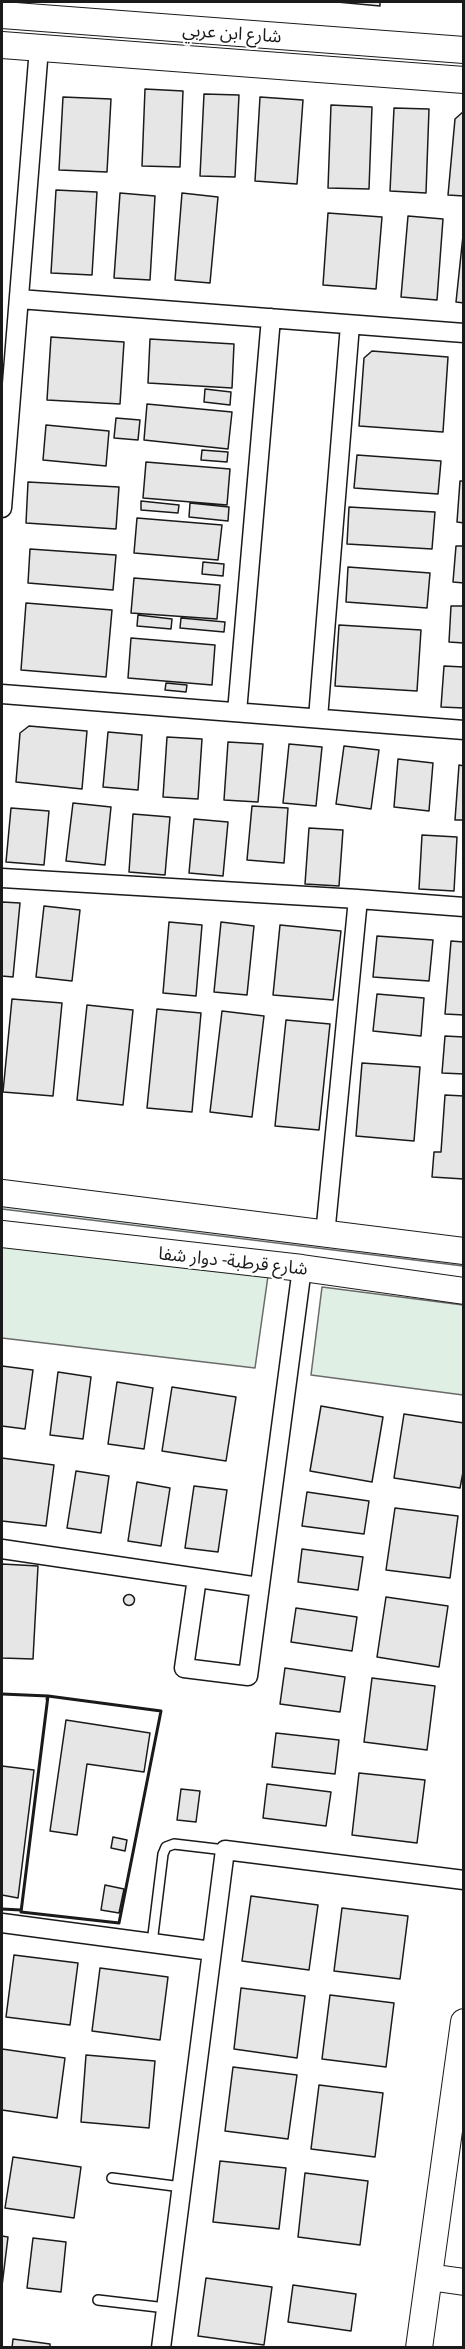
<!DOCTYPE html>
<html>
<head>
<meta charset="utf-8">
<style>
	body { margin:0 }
	#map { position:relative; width:465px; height:2349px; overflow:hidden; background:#fff; font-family:Ubuntu,sans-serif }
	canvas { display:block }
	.frame { position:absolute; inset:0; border:3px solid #1a1a1a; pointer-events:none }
</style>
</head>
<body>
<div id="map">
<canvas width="465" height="2349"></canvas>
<div class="frame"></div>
</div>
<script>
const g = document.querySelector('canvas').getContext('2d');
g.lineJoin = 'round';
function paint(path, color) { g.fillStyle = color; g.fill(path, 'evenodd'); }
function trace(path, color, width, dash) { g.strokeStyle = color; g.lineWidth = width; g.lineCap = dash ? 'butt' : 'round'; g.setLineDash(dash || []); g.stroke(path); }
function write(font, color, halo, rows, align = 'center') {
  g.font = font + ' Ubuntu,"Noto Sans Arabic",sans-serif'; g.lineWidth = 4.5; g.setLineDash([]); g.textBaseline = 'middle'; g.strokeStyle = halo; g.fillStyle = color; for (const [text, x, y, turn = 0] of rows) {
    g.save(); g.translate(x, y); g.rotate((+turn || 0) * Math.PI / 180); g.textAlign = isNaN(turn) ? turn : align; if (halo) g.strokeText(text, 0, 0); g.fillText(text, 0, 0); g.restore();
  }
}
const green = new Path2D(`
	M2 1192 463 1249V1266L2 1209Z
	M2 1244 268 1276 255 1368 2 1338Z
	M322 1287 463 1305V1395L311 1375Z`);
paint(green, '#e0efe3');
trace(green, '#6a6a6a', 1.5);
const building = new Path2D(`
	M337 2H380V6Z
	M145 89 183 91 180 167 142 166Z
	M204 94 239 95 235 177 200 176Z
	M63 97 111 99 107 172 59 170Z
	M260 97 303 100 297 184 255 181Z
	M331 105 372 107 369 189 328 188Z
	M394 108 429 109 426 193 390 191Z
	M464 111V196L448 195 455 119Z
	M56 190 97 192 92 275 51 273Z
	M120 193 155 196 150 280 114 278Z
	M182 193 218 197 210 283 175 280Z
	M328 213 382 217 376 289 323 285Z
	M408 216 443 219 437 300 401 297Z
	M464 226V303L456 302Z
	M51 337 124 342 120 404 47 400Z
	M150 339 234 344 232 388 148 383Z
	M372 351 448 357 443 432 359 426 364 358Z
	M205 389 231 392 230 405 204 402Z
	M147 404 232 412 228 449 144 440Z
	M116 418 140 420 138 440 114 438Z
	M46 425 109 431 106 466 43 460Z
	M202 450 228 452 227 462 201 460Z
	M357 455 441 461 438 494 354 488Z
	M146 462 230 469 227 505 143 498Z
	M460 481H464V523L457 522Z
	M28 482 119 487 116 529 26 523Z
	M141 501 179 505 178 513 141 510Z
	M190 503 229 507 228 521 189 517Z
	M349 507 435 512 432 549 347 544Z
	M137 518 222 525 218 560 134 553Z
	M456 546H464V583L453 582Z
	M30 549 116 555 113 590 28 583Z
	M203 562 224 564 223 576 202 574Z
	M348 567 430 573 427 608 346 602Z
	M134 578 220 585 217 619 131 613Z
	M26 603 112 610 106 677 21 670Z
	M451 606H464V643L449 642Z
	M138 615 172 619 171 629 137 626Z
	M181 618 225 622 224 632 180 628Z
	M339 625 421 630 417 691 335 686Z
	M131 638 215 645 212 685 128 678Z
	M444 666 464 667V708L441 707Z
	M166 683 187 685 186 692 165 690Z
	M29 726 87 731 82 789 16 782 20 733Z
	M108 732 142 735 138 790 103 787Z
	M167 737 202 739 198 799 163 797Z
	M228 742 263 744 258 802 224 800Z
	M289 744 322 747 316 806 283 803Z
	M344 746 379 750 371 809 336 804Z
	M398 759 433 763 429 811 394 807Z
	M459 765 464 766V820H455Z
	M73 803 111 807 105 865 66 861Z
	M252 806 288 808 284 863 247 860Z
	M11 808 49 811 44 865 6 862Z
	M133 814 170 817 165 875 129 872Z
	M194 819 228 822 223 876 189 873Z
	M309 828 343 830 339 886 305 884Z
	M422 835 457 837 454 891 419 889Z
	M2 902 20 903 13 977 2 976Z
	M44 906 80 910 72 981 36 977Z
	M169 922 202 925 196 996 163 993Z
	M221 922 254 926 247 995 214 992Z
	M280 925 341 931 333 1000 273 995Z
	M377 936 433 940 429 981 373 977Z
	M451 941 464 942V1015L445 1014Z
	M377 994 424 998 421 1036 373 1031Z
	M12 999 62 1003 53 1096 3 1092Z
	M87 1005 133 1010 123 1105 77 1100Z
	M157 1009 201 1013 192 1112 147 1108Z
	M222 1011 264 1016 252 1117 210 1112Z
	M286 1020 330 1024 319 1130 275 1126Z
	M445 1036 464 1037V1074L442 1073Z
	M362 1063 420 1067 414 1141 356 1136Z
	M445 1095 464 1096V1179L432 1177 434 1152H441Z
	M2 1366 33 1370 25 1429 2 1426Z
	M58 1372 91 1377 83 1439 50 1435Z
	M117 1382 153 1388 144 1449 108 1444Z
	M172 1387 236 1397 226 1461 162 1451Z
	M321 1406 383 1417 372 1482 310 1471Z
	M404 1414 464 1423V1467L460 1488 394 1478Z
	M2 1458 54 1465 46 1526 2 1521Z
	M76 1471 109 1476 101 1533 67 1528Z
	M137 1482 170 1488 161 1546 128 1541Z
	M194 1486 227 1490 218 1552 185 1548Z
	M307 1492 369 1501 364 1534 302 1526Z
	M395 1508 458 1516 450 1578 386 1570Z
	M302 1549 363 1557 358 1590 298 1582Z
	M2 1564 38 1566 33 1659 2 1658Z
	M123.5 1600a5.5 5.5 0 1 1 11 0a5.5 5.5 0 1 1-11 0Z
	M386 1597 448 1606 439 1667 377 1657Z
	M296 1608 357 1617 352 1651 291 1642Z
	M285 1668 345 1677 340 1712 280 1704Z
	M372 1678 435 1686 427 1750 364 1742Z
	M66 1720 150 1733 144 1772 87 1764 77 1835 50 1831Z
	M276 1733 339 1740 335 1774 272 1767Z
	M2 1766 34 1770 18 1898 2 1895Z
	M359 1773 425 1780 417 1843 352 1835Z
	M267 1784 331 1792 326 1826 263 1818Z
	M181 1789 200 1791 196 1822 177 1820Z
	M113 1837 127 1840 125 1851 111 1848Z
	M105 1885 124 1889 119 1913 101 1910Z
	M251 1896 318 1905 309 1970 242 1961Z
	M342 1908 408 1916 400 1979 334 1971Z
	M14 1955 78 1963 70 2025 6 2017Z
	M100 1968 168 1977 160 2040 92 2031Z
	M241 1988 305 1996 297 2058 234 2049Z
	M330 1995 394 2003 386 2067 322 2059Z
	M2 2049 65 2058 57 2118 2 2110Z
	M86 2055 155 2061 149 2128 81 2122Z
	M233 2067 297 2075 288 2139 225 2131Z
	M319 2085 383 2093 375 2157 311 2149Z
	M13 2157 81 2167 74 2218 5 2208Z
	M220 2161 286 2168 279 2229 213 2222Z
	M305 2173 368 2181 360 2245 298 2237Z
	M2 2236 8 2237 2 2286Z
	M33 2238 66 2242 61 2292 27 2288Z
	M206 2278 272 2287 264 2345 198 2336Z
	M293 2285 356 2294 351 2331 288 2322Z
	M13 2339 50 2344V2348H12Z`);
paint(building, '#e6e6e6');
trace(building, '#1a1a1a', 1.5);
const lane = new Path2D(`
	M152 1943 163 1854 166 1847 174 1844 225 1850
	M112 2178 182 2187
	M98 2300 166 2308`);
const street = new Path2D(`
	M19 299 464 333
	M2 508 39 48
	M2 694 464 730
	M237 712 271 318
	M318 718 350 325
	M2 878 358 899 464 907
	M325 1235 358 899
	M2 1549 259 1587
	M197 1578 184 1668 248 1676 302 1268
	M2 1923 212 1951
	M161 2348 225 1850 464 1880`);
const secondary = new Path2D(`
	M2 15 464 50
	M2 45 464 80
	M2 1193 464 1251
	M2 1234 302 1268 464 1291
	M429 2277 464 2282
	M419 2348 464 2022`);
trace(lane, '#1a1a1a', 12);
trace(street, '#1a1a1a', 21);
trace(secondary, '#1a1a1a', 28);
trace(lane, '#fff', 9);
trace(street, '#fff', 18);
trace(secondary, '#fff', 26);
trace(new Path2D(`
	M2 1694 48 1696 47 1699
	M48 1696 161 1711 119 1923 21 1912Z
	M2 1909 21 1910`), '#1a1a1a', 3);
write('18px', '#1a1a1a', '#fff', [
	["شارع ابن عربي",232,33,4],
	["شارع قرطبة- دوار شفا",233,1261,6]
]);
</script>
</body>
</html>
